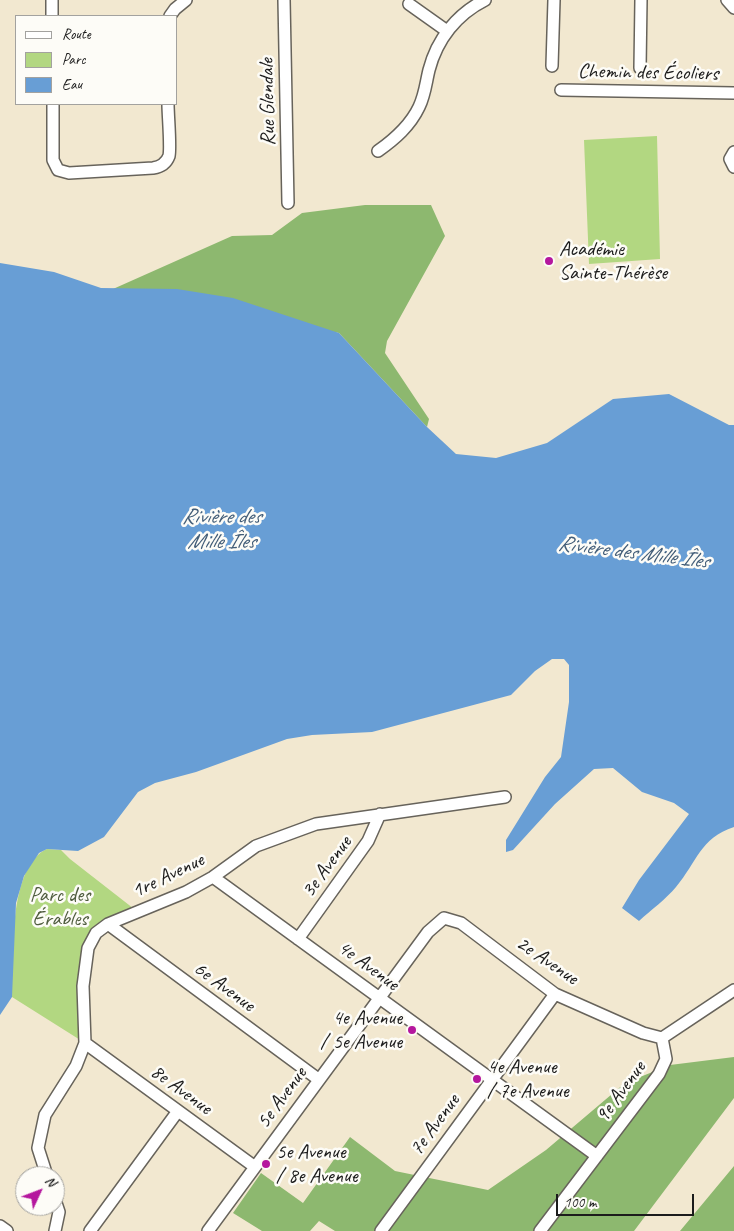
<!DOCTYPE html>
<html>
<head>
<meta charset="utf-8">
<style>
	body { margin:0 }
	#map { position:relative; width:734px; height:1231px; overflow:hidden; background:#f2e8d0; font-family:Caveat,sans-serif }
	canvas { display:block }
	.legend { position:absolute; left:15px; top:15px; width:162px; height:90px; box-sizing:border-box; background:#fdfcf7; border:1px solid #a3a29f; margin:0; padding:6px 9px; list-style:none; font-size:15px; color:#1c1c1c }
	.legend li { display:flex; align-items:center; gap:10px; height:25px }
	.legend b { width:25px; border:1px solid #a3a29f }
	.north { position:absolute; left:15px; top:1166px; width:50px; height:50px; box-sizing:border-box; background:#fdfcf7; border:1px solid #a3a29f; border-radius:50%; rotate:47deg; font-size:14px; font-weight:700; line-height:20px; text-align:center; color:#1c1c1c }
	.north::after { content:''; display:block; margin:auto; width:18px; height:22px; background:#b5179e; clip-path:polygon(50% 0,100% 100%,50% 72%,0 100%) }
	.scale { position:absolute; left:556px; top:1194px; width:138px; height:22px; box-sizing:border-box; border:2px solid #1c1c1c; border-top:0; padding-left:6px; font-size:15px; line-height:18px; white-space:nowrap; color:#1c1c1c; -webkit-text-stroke:4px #fdfcf7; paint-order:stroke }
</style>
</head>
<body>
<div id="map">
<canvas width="734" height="1231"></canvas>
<ul class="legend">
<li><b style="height:6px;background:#fff"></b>Route</li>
<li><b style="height:14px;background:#b2d781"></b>Parc</li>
<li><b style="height:14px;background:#689ed5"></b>Eau</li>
</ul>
<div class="north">N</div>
<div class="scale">100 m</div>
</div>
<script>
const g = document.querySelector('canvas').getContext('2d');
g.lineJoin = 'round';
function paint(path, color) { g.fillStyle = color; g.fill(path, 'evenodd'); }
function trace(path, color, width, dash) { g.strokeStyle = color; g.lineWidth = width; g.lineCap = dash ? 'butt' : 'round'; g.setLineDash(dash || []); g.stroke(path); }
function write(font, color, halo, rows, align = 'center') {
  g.font = font + ' Caveat,sans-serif'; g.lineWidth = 5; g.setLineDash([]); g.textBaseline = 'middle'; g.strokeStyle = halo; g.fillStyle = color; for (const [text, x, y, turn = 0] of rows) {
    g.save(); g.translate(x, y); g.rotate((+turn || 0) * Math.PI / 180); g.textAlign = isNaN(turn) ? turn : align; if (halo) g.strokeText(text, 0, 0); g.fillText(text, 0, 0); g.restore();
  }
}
paint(new Path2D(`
	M657 136 660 259 589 264 584 140Z
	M47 849 61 850 70 859 138 912 108 924 88 948 85 1043 12 997C13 959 8 866 47 849Z`), '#b2d781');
paint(new Path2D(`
	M365 205H431L445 236 387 341 385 353 429 419 427 427 339 333 113 289 232 236 272 235 302 213Z
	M734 1057V1098L634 1231H335L319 1221 310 1231H262L233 1213 261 1173 303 1203 350 1137 395 1171 488 1190 546 1150 625 1083 670 1065Z
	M734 1166V1231H680Z`), '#8db86f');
paint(new Path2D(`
	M0 263 54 272 101 288 177 289 233 298 339 333 427 427 456 454 496 458 547 443 613 399 669 394 729 425H734V827C700 838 697 862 676 887 666 899 651 910 639 921L622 908 639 880 689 814 674 803 642 792 613 768 594 769 555 804 513 850 506 852V840L545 777 561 757 569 702V665L564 659H552L535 671 511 695 372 732 312 735 287 739 196 772 155 783 138 792 104 837 78 851 47 849 39 853 24 876 16 903 12 997 0 1015Z`), '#689ed5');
const street = new Path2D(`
	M52 0V16
	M284 0 288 203
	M727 0 734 8
	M409 4 447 31
	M170 16 175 9 186 0
	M552 66 554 0
	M640 68 641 0
	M561 90 734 93
	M53 104V160L58 170 69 173 153 168C160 167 166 164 169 156 171 147 168 116 168 104
	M378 151C395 139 410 126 419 107 425 95 426 82 429 70 437 39 457 14 485 0
	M734 152 730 159 734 167
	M213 877 597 1156
	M108 924 318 1079
	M298 939 368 841 380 814
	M662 1038 734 990
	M85 1043 255 1167
	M47 1176 38 1148 45 1115 76 1066 85 1043 83 986 88 948 96 933 108 924 186 892 213 877 256 846 316 824 505 797
	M0 1226 7 1231
	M55 1231 59 1212 55 1200
	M90 1231 178 1111
	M208 1231 428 932 444 918 461 923 555 994 643 1033 662 1038
	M381 1231 555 994
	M540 1231 659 1074 666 1059 662 1038`);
trace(street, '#67635b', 14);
trace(street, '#fff', 11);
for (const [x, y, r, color] of [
	[549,261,5,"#b5179e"],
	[412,1030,5,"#b5179e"],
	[477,1079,5,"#b5179e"],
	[266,1164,5,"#b5179e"]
]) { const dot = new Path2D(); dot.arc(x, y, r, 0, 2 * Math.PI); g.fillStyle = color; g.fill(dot); trace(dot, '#fdfcf7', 2); }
write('21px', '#1c1c1c', '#fdfcf7', [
	["Chemin des Écoliers",648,73,1],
	["Rue Glendale",268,102,-91],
	["3e Avenue",327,867,-54],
	["1re Avenue",168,876,-26],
	["2e Avenue",547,961,34],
	["4e Avenue",368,966,36],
	["6e Avenue",224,987,36],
	["8e Avenue",181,1090,36],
	["9e Avenue",621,1092,-54],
	["5e Avenue",282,1098,-54],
	["7e Avenue",435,1125,-54]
]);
write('21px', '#1c1c1c', '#fdfcf7', [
	["Académie",559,249],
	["Sainte-Thérèse",559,273],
	["4e Avenue",402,1018,"right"],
	["/ 5e Avenue",402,1042,"right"],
	["4e Avenue",487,1067],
	["/ 7e Avenue",487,1091],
	["5e Avenue",276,1152],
	["/ 8e Avenue",276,1176]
], 'left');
write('21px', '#505d3f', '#fdfcf7', [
	["Parc des",60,895],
	["Érables",60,919]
]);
write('italic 22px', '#425d78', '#fdfcf7', [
	["Rivière des",221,517],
	["Mille Îles",221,542],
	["Rivière des Mille Îles",633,553,7]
]);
</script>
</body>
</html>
